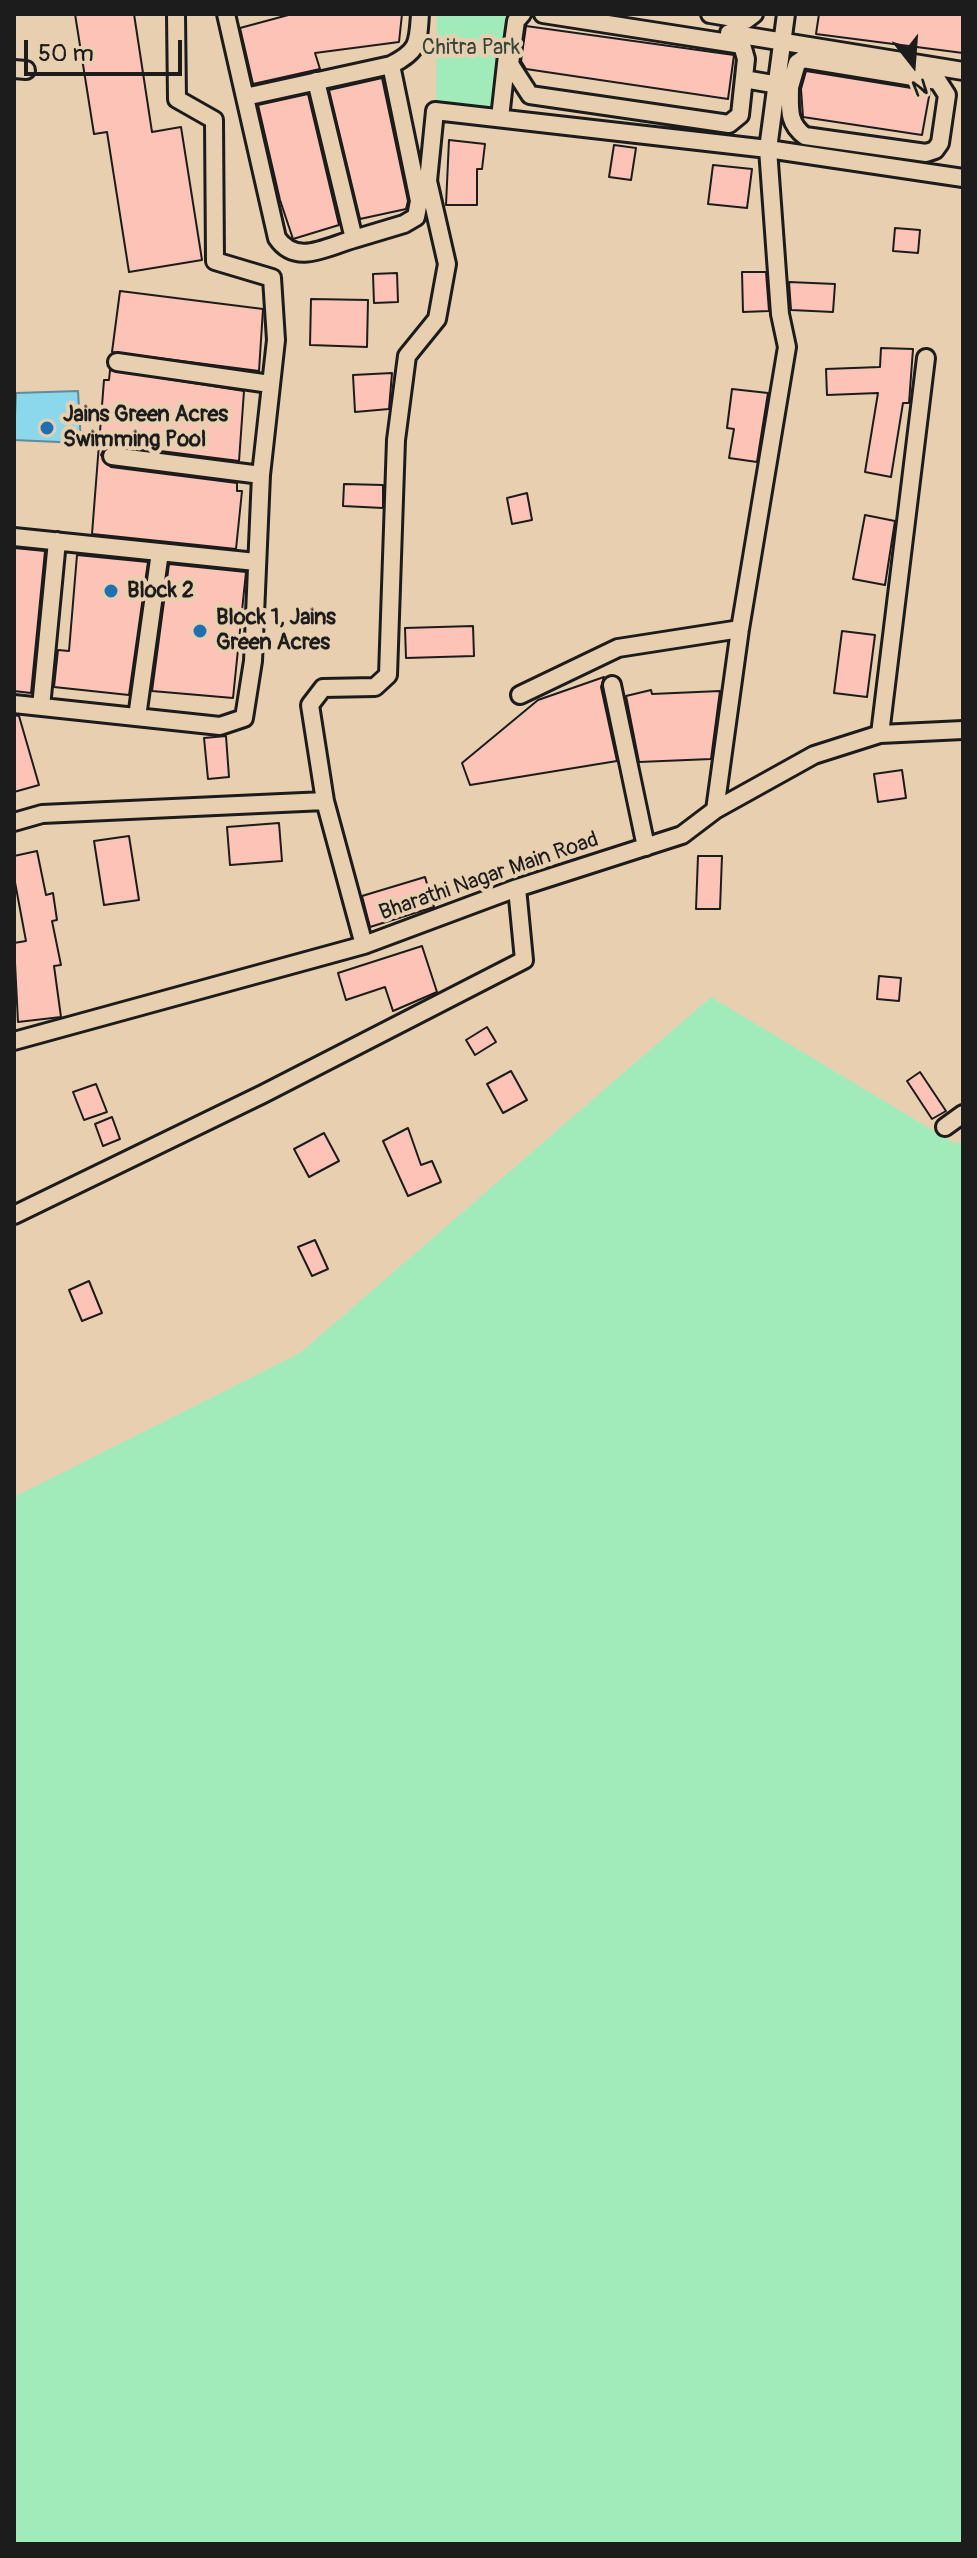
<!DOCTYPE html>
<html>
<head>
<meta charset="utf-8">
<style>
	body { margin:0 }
	#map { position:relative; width:977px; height:2558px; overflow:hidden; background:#e8cfb0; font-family:Pangolin,sans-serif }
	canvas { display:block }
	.frame { position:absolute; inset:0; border:16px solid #1c1c1c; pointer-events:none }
	.north { position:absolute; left:873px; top:24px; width:80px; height:80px; -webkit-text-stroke:6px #e8cfb0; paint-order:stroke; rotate:163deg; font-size:22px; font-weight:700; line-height:32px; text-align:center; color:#1c1c1c }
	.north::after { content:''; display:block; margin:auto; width:28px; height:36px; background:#1c1c1c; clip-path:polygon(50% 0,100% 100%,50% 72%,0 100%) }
	.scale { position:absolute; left:24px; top:40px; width:158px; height:36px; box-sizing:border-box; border:4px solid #1c1c1c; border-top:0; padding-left:10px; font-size:24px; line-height:28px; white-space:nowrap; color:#1c1c1c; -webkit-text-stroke:6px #e8cfb0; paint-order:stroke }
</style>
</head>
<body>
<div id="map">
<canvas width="977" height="2558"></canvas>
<div class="frame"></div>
<div class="north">N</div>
<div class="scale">50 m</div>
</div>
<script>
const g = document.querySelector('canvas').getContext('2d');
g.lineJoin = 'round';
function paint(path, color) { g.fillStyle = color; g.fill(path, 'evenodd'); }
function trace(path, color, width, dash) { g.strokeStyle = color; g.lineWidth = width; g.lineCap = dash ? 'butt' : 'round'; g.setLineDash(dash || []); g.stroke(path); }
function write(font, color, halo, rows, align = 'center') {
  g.font = font + ' Pangolin,sans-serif'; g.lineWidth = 8; g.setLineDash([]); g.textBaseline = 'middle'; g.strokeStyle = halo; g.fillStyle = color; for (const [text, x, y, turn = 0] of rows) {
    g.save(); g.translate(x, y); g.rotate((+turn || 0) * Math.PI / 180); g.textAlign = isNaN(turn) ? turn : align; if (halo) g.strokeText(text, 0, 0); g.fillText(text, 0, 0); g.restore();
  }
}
paint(new Path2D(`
	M437 14H510L496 118 436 111Z
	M711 997 954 1143 963 1142V2544H14V1497L300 1353Z`), '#a1ebba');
const water = new Path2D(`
	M78 391 81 443 14 440 16 393Z`);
paint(water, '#8bd7eb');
trace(water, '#5f8c98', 2);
const building = new Path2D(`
	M75 14H134L152 132 181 127 202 260 129 272 107 132 94 134Z
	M292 14H402L399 42 315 53 320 69 253 84 240 28Z
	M819 14H963V53L816 34Z
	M526 26 734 55 728 99 526 69 521 61Z
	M806 71 930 91 922 135 803 117 801 89Z
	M382 78 408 201 406 209 360 219 329 90Z
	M308 94 339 225 293 239 280 200 258 105Z
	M449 140 485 144 482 169H477V205H446Z
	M614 145 636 148 631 180 609 177Z
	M713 165 752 169 747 208 708 204Z
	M895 228 920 230 918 253 893 251Z
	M742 272H766L769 311 743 312Z
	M397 273 398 302 374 303 373 274Z
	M789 282 835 284 833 312 791 310Z
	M120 291 263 309 259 371 112 352Z
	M311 299 368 300 367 347 310 345Z
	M881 348 913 349 909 403H903L891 477 865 472 878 393 827 395 826 369 880 367Z
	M110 370 244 391 239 461 113 445 104 449 101 455 111 467 237 483V491H242L236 549 92 534 104 380H109Z
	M392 373 389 409 355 412 353 375Z
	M732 389 768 393 757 462 729 458 734 429 727 428Z
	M344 484 383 485V508L343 506Z
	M527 493 532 520 512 524 507 498Z
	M865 515 895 521 885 585 853 579Z
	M14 548 45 551 31 693 14 691Z
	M77 555 148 562 129 695 54 687 58 650 69 651Z
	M169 564 246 572 233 698 152 691Z
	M473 626 474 656 406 658 405 628Z
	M842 631 875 635 867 697 834 693Z
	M604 677 601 687 617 761 470 785 462 763 538 700Z
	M651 690 652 694 720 691 711 759 639 762 626 696Z
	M14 715 19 716 39 785 14 792Z
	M226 736 229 777 208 779 204 738Z
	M902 770 906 798 878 802 874 774Z
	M279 823 282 861 230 865 227 827Z
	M129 836 139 900 104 905 94 841Z
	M37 851 46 895 53 893 57 920 52 921 61 965 54 966 61 1017 18 1022 14 943 26 941 14 877V856Z
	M698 856H722L720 909H696Z
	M425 877 434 907 370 927 362 896Z
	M422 946 437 992 393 1011 385 987 346 1000 338 973Z
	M879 976 901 978 899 1001 877 999Z
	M487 1027 496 1042 475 1055 466 1040Z
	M511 1071 527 1100 503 1113 487 1084Z
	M920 1072 946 1111 932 1119 907 1081Z
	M96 1084 107 1112 84 1120 73 1092Z
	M112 1117 120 1139 103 1146 95 1124Z
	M408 1128 421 1165 432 1161 441 1182 408 1196 383 1141Z
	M324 1133 339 1161 309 1177 294 1149Z
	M315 1240 328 1269 312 1276 298 1247Z
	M89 1281 102 1313 82 1321 69 1290Z`);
paint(building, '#fdc3b7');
trace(building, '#1c1c1c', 2);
const minor = new Path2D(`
	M226 14 277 238C296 266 326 247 354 239L316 81
	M522 14 516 21 510 64 530 95 729 124 740 115 746 59 742 45 543 14
	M710 14 746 20 754 14
	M729 33 963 71
	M14 69 26 70
	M744 79 790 87C790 107 787 123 805 136L926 153 935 150 940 143 947 95 938 81 803 59 797 63 790 87
	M245 97 391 65C419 51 418 43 420 14
	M500 118 507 55
	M354 239 404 224 416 217 419 201 391 65
	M117 362 270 384
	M112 456 261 475
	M14 537 256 562
	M612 685 646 847
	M520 695 618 648 740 629
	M14 704 220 726 244 718 253 661 261 475 276 340 272 278 215 261 214 120 177 99 176 14
	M41 707 57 541
	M137 717 160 552
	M880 734 926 358
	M715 810 740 629 787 347 780 314 768 149 786 14
	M14 822 42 814 325 801
	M364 945 325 801 310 705 323 688 375 687 388 675 396 440 407 356 437 319 447 264 428 181 435 111 768 149 963 178
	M14 1041 364 945 517 888 682 835 715 810 814 755 880 734 963 730
	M945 1127 963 1114
	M14 1215 263 1094 524 960 517 888`);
trace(minor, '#1c1c1c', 22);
trace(minor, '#e8cfb0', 16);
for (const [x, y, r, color] of [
	[47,428,8,"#1f6fb2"],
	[111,591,8,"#1f6fb2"],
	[200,631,8,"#1f6fb2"]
]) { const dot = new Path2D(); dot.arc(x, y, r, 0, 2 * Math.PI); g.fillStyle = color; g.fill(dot); trace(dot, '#e8cfb0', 3); }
write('22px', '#37453c', '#e8cfb0', [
	["Chitra Park",471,48]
]);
write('bold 22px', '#1c1c1c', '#e8cfb0', [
	["Jains Green Acres",63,415],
	["Swimming Pool",63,440],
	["Block 2",127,591],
	["Block 1, Jains",216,618],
	["Green Acres",216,643]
], 'left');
write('22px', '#1c1c1c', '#e8cfb0', [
	["Bharathi Nagar Main Road",489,877,-19]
]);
</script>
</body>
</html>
